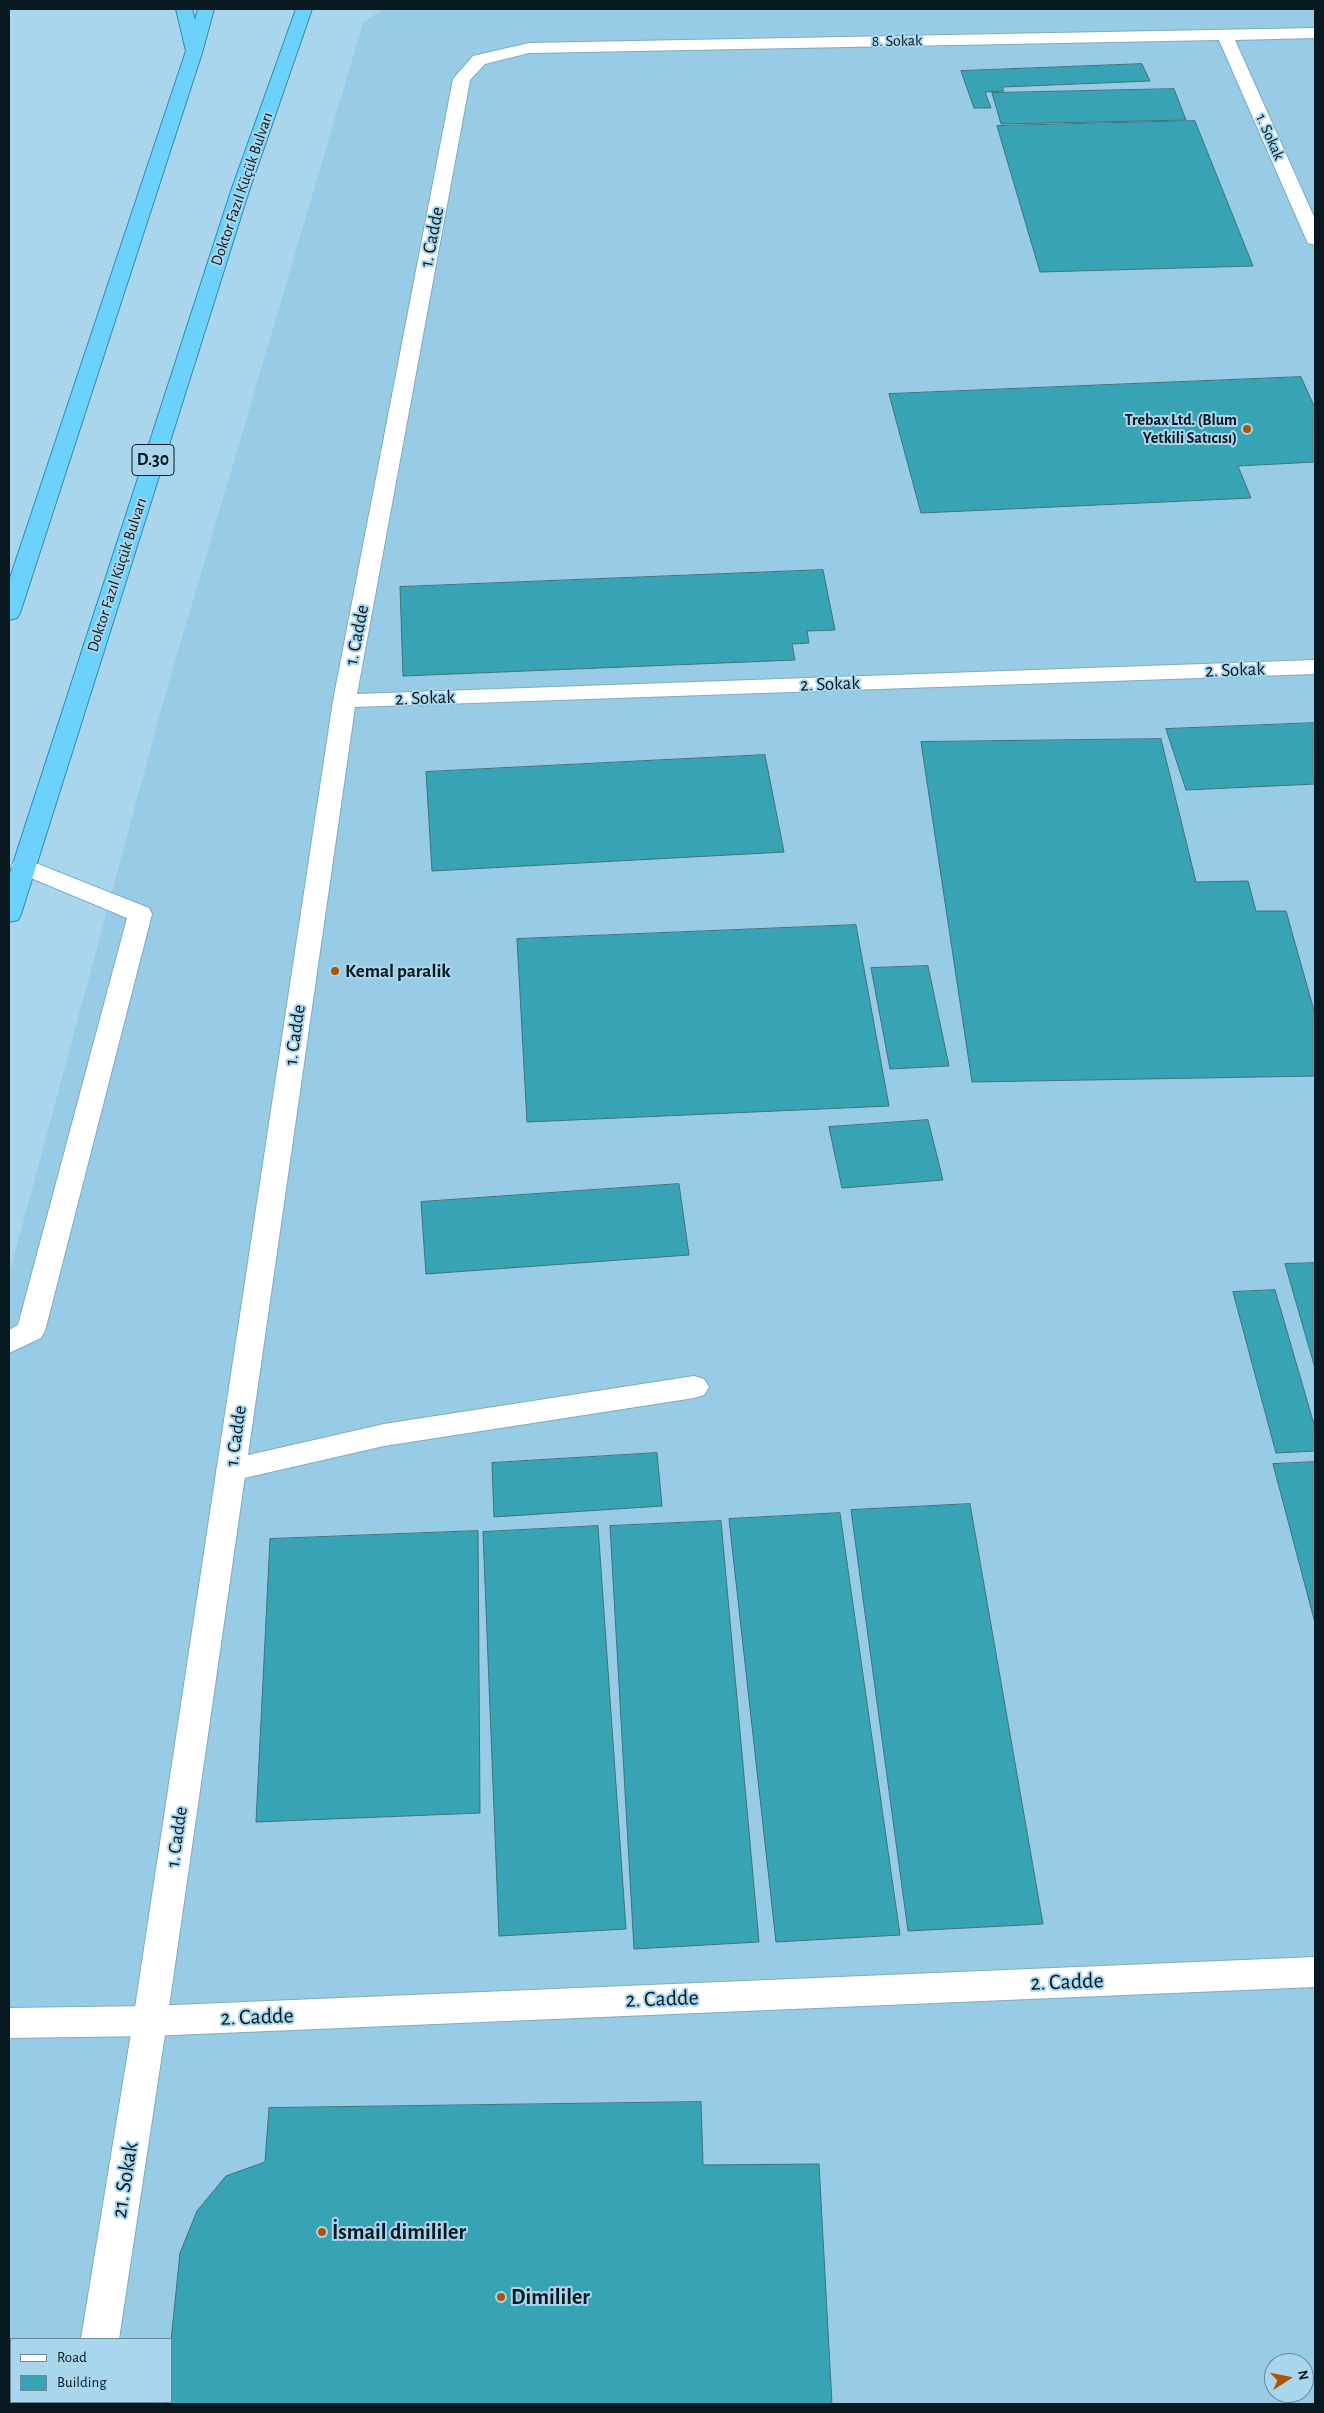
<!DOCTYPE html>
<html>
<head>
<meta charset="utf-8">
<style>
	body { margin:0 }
	#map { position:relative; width:1324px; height:2413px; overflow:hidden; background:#a9d6ec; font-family:"Alegreya Sans",sans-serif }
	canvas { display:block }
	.frame { position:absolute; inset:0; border:10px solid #071820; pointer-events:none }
	.legend { position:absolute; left:10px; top:2338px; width:162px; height:65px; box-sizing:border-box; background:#a9d6ec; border:1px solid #688a9a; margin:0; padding:6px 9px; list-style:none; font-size:15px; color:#071820 }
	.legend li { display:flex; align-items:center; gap:10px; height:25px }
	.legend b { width:25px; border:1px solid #688a9a }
	.north { position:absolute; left:1264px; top:2353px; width:50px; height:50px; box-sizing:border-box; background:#a9d6ec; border:1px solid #688a9a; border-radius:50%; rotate:79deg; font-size:14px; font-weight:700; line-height:20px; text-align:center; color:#071820 }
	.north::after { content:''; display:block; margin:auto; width:18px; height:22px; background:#b25304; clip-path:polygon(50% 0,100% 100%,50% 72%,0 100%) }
</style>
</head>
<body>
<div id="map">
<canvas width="1324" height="2413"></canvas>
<div class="frame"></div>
<ul class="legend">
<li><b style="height:6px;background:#fff"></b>Road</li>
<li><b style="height:14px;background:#37a3b4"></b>Building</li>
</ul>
<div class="north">N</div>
</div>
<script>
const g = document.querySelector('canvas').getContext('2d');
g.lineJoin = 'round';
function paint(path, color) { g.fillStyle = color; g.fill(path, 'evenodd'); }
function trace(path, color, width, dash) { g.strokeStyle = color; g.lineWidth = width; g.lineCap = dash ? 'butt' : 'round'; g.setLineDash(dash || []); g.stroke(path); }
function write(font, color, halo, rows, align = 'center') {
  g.font = font + ' "Alegreya Sans",sans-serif'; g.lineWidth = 4; g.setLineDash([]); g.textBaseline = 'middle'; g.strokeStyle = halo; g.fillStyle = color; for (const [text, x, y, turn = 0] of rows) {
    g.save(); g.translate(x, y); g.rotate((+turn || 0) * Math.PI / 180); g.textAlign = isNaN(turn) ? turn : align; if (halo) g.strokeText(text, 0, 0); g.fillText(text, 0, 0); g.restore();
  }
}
paint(new Path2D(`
	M383 9H1315V2404H9V1275L162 706 363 23ZM11 2339H171V2402H11ZM1274 2363H1304V2393H1274Z`), '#97cbe6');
const building = new Path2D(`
	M1142 64 1150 81 1002 87 1004 91 985 92 991 108H974L961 71Z
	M1174 89 1186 120 1001 124 992 93Z
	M1195 121 1253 266 1040 272 997 126Z
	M1301 377 1315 408V462L1238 466 1251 498 921 513 889 394Z
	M823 570 835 630 807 631 809 643 792 644 795 660 403 676 400 587Z
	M1315 723V784L1186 790 1166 729Z
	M1161 739 1196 882 1248 881 1256 911H1286L1315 1014V1076L972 1082 921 742Z
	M765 755 784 852 432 871 426 772Z
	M856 925 889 1106 527 1122 517 939Z
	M928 966 949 1066 890 1069 871 968Z
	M928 1120 943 1180 842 1188 829 1127Z
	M679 1184 689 1255 426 1274 421 1202Z
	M1315 1263V1368L1285 1264Z
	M1275 1290 1315 1428V1451L1276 1453 1233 1292Z
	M657 1453 662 1506 494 1517 492 1463Z
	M1315 1462V1623L1273 1464Z
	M970 1504 1043 1924 908 1931 851 1510Z
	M840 1513 900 1935 776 1942 729 1519Z
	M721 1521 759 1942 634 1949 610 1526Z
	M598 1526 626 1929 499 1936 483 1532Z
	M478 1531 480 1813 256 1822 270 1539Z
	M701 2102 703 2165 819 2164 832 2404H165V2402H171V2341L180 2253 197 2211 226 2176 265 2162 269 2108Z`);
paint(building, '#37a3b4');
trace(building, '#41737c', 1);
const service = new Path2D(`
	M23 858 149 908 152 914 45 1331 41 1338 9 1353V1330L18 1325 127 918 14 871 11 866 14 861Z
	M694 1376 704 1379 709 1387 704 1395 694 1398 384 1446 231 1481 220 1478 216 1470 220 1462 231 1459 384 1424Z`);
const minor = new Path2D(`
	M1315 28V38L1235 40 1315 219V245L1308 243 1306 239 1219 40 529 53 485 64 470 80 357 694 1315 660V674L355 707 167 2021 119 2339H81L133 2021 333 701 453 79 473 56 529 43Z
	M72 2402H110L109 2404H71Z`);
const tertiary = new Path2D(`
	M1315 1957V1987L150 2036 9 2038V2008L150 2006Z`);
const trunk = new Path2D(`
	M176 9H192L195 20 198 9H214L202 53 20 613 17 618 9 620V581L186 51Z
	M296 9H312L249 191 21 914 18 920 9 922V876L231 191Z`);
trace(service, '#80abc1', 2);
trace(minor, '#80abc1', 2);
trace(tertiary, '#80abc1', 2);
trace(trunk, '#318aaf', 2);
paint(service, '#fff');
paint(minor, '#fff');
paint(tertiary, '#fff');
paint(trunk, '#6cd2fc');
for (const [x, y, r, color] of [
	[1247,429,5,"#b25304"],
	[335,971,5,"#b25304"],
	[322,2232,5,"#b25304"],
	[501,2297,5,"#b25304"]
]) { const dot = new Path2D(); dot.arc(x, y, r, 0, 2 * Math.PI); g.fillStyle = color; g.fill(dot); trace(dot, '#a9d6ec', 2); }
write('16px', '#071820', '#a9d6ec', [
	["8. Sokak",897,41,-1],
	["1. Sokak",1270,137,66],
	["Doktor Fazıl Küçük Bulvarı",242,189,-71],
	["Doktor Fazıl Küçük Bulvarı",117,575,-72]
]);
write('bold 16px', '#071820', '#a9d6ec', [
	["Trebax Ltd. (Blum",1237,420],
	["Yetkili Satıcısı)",1237,438]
], 'right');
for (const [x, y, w] of [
	[153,460,42]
]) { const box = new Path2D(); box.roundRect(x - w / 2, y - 15.5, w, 31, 4); g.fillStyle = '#a9d6ec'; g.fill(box); trace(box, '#071820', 1); }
write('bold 18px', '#071820', null, [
	["D.30",153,460]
]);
write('19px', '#071820', '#a9d6ec', [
	["1. Cadde",432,237,-79],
	["1. Cadde",357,635,-79],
	["2. Sokak",1235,670,-2],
	["2. Sokak",830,684,-2],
	["2. Sokak",425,698,-2],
	["1. Cadde",295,1035,-82],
	["1. Cadde",236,1436,-82],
	["1. Cadde",177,1837,-82]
]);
write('bold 19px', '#071820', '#a9d6ec', [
	["Kemal paralik",345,971]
], 'left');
write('22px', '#071820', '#a9d6ec', [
	["2. Cadde",1067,1982,-2],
	["2. Cadde",662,1999,-2],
	["2. Cadde",257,2017,-2],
	["21. Sokak",125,2180,-81]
]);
write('bold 22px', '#071820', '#a9d6ec', [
	["İsmail dimililer",332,2232],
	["Dimililer",511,2297]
], 'left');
</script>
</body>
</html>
